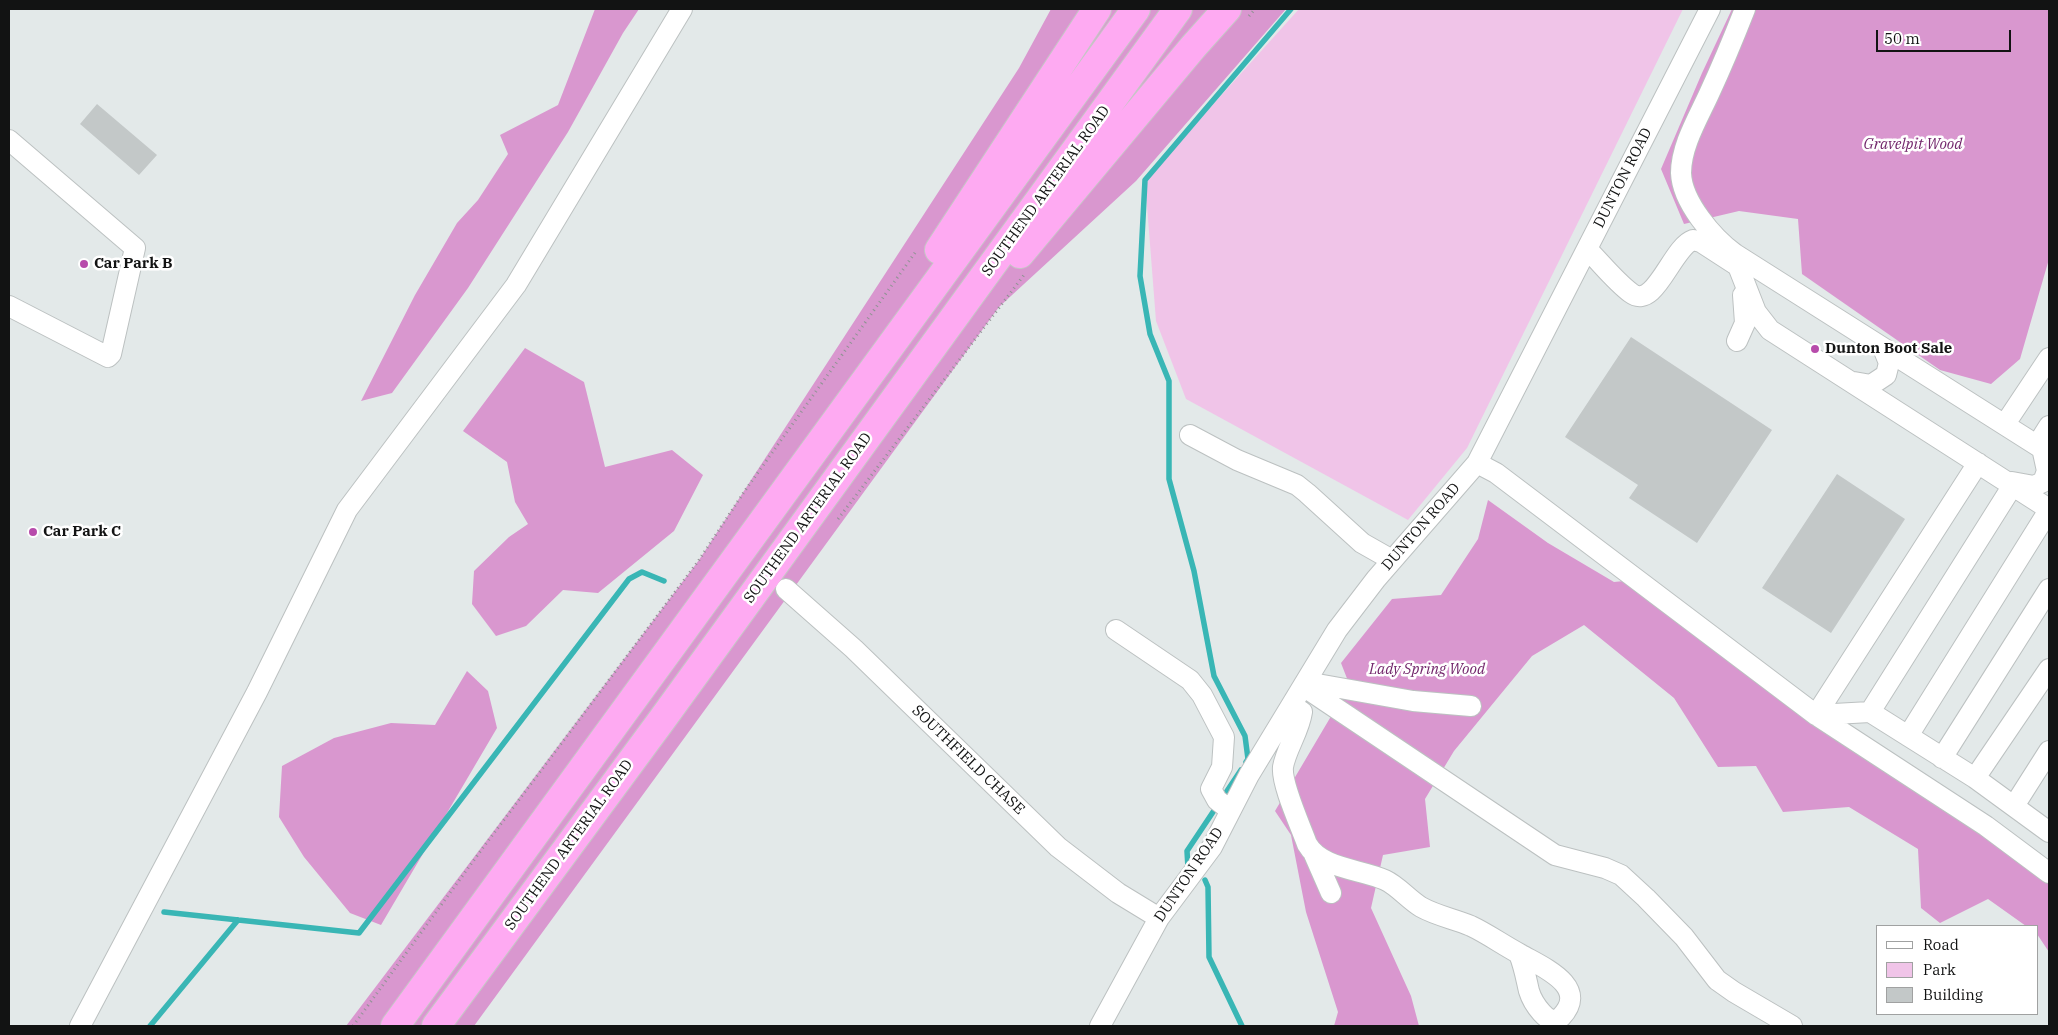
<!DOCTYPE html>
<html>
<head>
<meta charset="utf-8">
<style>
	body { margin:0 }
	#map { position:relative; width:2058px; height:1035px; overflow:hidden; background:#e3e9e9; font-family:"IBM Plex Serif",serif }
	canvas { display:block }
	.frame { position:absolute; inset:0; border:10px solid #121313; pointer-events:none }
	.legend { position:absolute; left:1876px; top:925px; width:162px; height:90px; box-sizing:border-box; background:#fff; border:1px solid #a0a1a1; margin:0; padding:6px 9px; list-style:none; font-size:15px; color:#121313 }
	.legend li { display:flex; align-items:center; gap:10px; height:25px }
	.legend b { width:25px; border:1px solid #a0a1a1 }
	.scale { position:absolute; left:1876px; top:30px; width:135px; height:22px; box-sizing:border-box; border:2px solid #121313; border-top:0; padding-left:6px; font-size:15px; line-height:18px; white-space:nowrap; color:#121313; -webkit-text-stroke:4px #fff; paint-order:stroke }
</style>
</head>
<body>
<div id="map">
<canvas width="2058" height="1035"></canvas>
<div class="frame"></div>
<ul class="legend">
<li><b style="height:6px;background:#fff"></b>Road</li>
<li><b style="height:14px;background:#f0c4e8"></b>Park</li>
<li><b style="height:14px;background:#c3c8c8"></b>Building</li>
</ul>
<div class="scale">50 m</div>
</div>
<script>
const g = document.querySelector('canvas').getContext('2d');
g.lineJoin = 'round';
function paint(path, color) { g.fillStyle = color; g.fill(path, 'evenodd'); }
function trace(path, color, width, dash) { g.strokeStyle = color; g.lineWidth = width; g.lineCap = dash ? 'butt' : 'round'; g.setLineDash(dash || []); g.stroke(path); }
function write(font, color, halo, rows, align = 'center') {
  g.font = font + ' "IBM Plex Serif",serif'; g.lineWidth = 5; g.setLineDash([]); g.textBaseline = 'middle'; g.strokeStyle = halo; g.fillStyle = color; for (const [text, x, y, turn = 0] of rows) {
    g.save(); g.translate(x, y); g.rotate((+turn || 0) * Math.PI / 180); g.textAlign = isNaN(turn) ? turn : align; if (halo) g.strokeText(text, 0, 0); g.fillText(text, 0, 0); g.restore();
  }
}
paint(new Path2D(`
	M1299 9H1683L1467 448 1408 520 1186 399 1156 321 1145 180Z`), '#f0c4e8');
paint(new Path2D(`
	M595 9H639L623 33 568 132 468 288 392 393 361 401 415 295 457 223 478 200 508 154 500 135 558 105Z
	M1051 9H1286L1136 181 999 307 474 1026H346L699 560 1019 68Z
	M1732 9H2049V259L2020 359 1991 384 1940 370 1802 274 1798 219 1739 211 1684 224 1661 169 1702 73Z
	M525 348 584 382 605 467 672 450 703 475 674 531 598 593 563 590 526 626 496 636 472 604 474 571 509 537 528 524 515 502 507 462 463 431Z
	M1488 500 1548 543 1614 582 1624 581 2049 876V952L2037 934V926H2026L1988 899 1940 923 1921 908 1918 849 1849 807 1783 812 1756 766 1718 767 1674 698 1584 625 1532 656 1454 751 1425 799 1430 847 1383 855 1371 908 1411 996 1419 1026H1334L1338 1012 1306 912 1291 835 1275 811 1330 718 1348 681 1341 663 1392 599 1441 595 1478 539Z
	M467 671 488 691 497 728 381 925 350 913 304 857 279 817 282 766 334 738 391 723 435 725Z`), '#d997cf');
trace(new Path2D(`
	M1246 762 1248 759 1245 736 1214 676 1194 571 1169 479V381L1150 334 1140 276 1145 180 1291 9
	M1188 868 1187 851 1241 770
	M1205 880 1208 887 1209 957 1242 1026
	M164 912 359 933 629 579 642 572 664 581
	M150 1026 238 920`), '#39b6b5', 5.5);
paint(new Path2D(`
	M97 104 157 155 139 175 80 124Z
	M1631 337 1772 430 1697 543 1629 498 1638 485 1565 437Z
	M1837 474 1905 519 1831 633 1762 588Z`), '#c3c8c8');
const minor = new Path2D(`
	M1745 9C1734 37 1722 66 1709 94 1698 118 1681 146 1681 173 1682 202 1713 238 1735 254L2049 453
	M9 140 135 248 111 354 108 357 9 306
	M1587 249C1601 263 1615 281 1631 293 1655 311 1672 247 1693 240L1701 242 1738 266 1756 312 1770 330 2049 509
	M1737 341 1745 323 1743 295
	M1854 382 1871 385 1886 375 1889 363 1883 348
	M2005 424 2049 358
	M1190 435 1237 460 1297 485 1307 493 1362 543 1392 560
	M2037 445 2049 426
	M1477 463 1496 473 1816 715 1986 826 2049 873
	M2012 482 2034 486 2043 482 2047 471 2042 448
	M786 589 854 649 1058 847 1118 893 1159 918
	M1116 630 1190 680 1202 695 1224 737 1222 767 1211 789 1217 800 1230 810
	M1306 682 1413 701 1471 706
	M1303 686 1555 855 1605 868 1621 875 1646 898 1684 937 1717 980 1734 992 1792 1026
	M1292 705 1302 712C1299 732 1286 749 1283 767 1281 784 1301 827 1307 844 1321 869 1361 869 1385 880 1398 886 1408 899 1421 907 1437 916 1455 919 1471 926 1488 934 1503 945 1520 954 1540 966 1591 986 1561 1017 1549 1030 1532 1001 1529 991 1526 978 1524 966 1519 954
	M1870 712 2013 485
	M1816 715 1978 463
	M1816 715 1870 712 1975 778 2049 832
	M1908 736 2049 510
	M1942 758 2049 589
	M1975 778 2049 669
	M2014 806 2049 751
	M1313 852 1331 893
	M80 1026 257 692 347 510 516 285 682 9
	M1100 1026 1159 918 1212 847 1249 775 1337 630 1376 579 1477 463 1710 9`);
const highway = new Path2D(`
	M939 250 1097 9
	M1020 254 1193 47 1227 9
	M395 1026 1136 9
	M436 1026 661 721 1178 9`);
trace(minor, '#bcc1c1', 22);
trace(highway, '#c6c6c6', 30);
trace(new Path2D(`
	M1249 16 1255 9
	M838 519 1024 275
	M353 1026 482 849 699 560 744 492 917 250`), '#8f9393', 3, [1, 4]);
trace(minor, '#fff', 20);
trace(highway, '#feaaf2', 28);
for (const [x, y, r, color] of [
	[84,264,5,"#b74bab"],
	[1815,349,5,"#b74bab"],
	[33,532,5,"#b74bab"]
]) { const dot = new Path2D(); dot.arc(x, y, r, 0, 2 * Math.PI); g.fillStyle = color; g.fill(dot); trace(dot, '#fff', 2); }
write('italic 15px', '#72266b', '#fff', [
	["Gravelpit Wood",1913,145],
	["Lady Spring Wood",1427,670]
]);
write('15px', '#121313', '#fff', [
	["DUNTON ROAD",1623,178,-63],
	["SOUTHEND ARTERIAL ROAD",1046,191,-54],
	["SOUTHEND ARTERIAL ROAD",808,518,-54],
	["DUNTON ROAD",1421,527,-49],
	["SOUTHFIELD CHASE",968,760,44],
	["SOUTHEND ARTERIAL ROAD",569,845,-54],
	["DUNTON ROAD",1189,875,-56]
]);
write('bold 15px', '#121313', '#fff', [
	["Car Park B",94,264],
	["Dunton Boot Sale",1825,349],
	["Car Park C",43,532]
], 'left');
</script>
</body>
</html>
